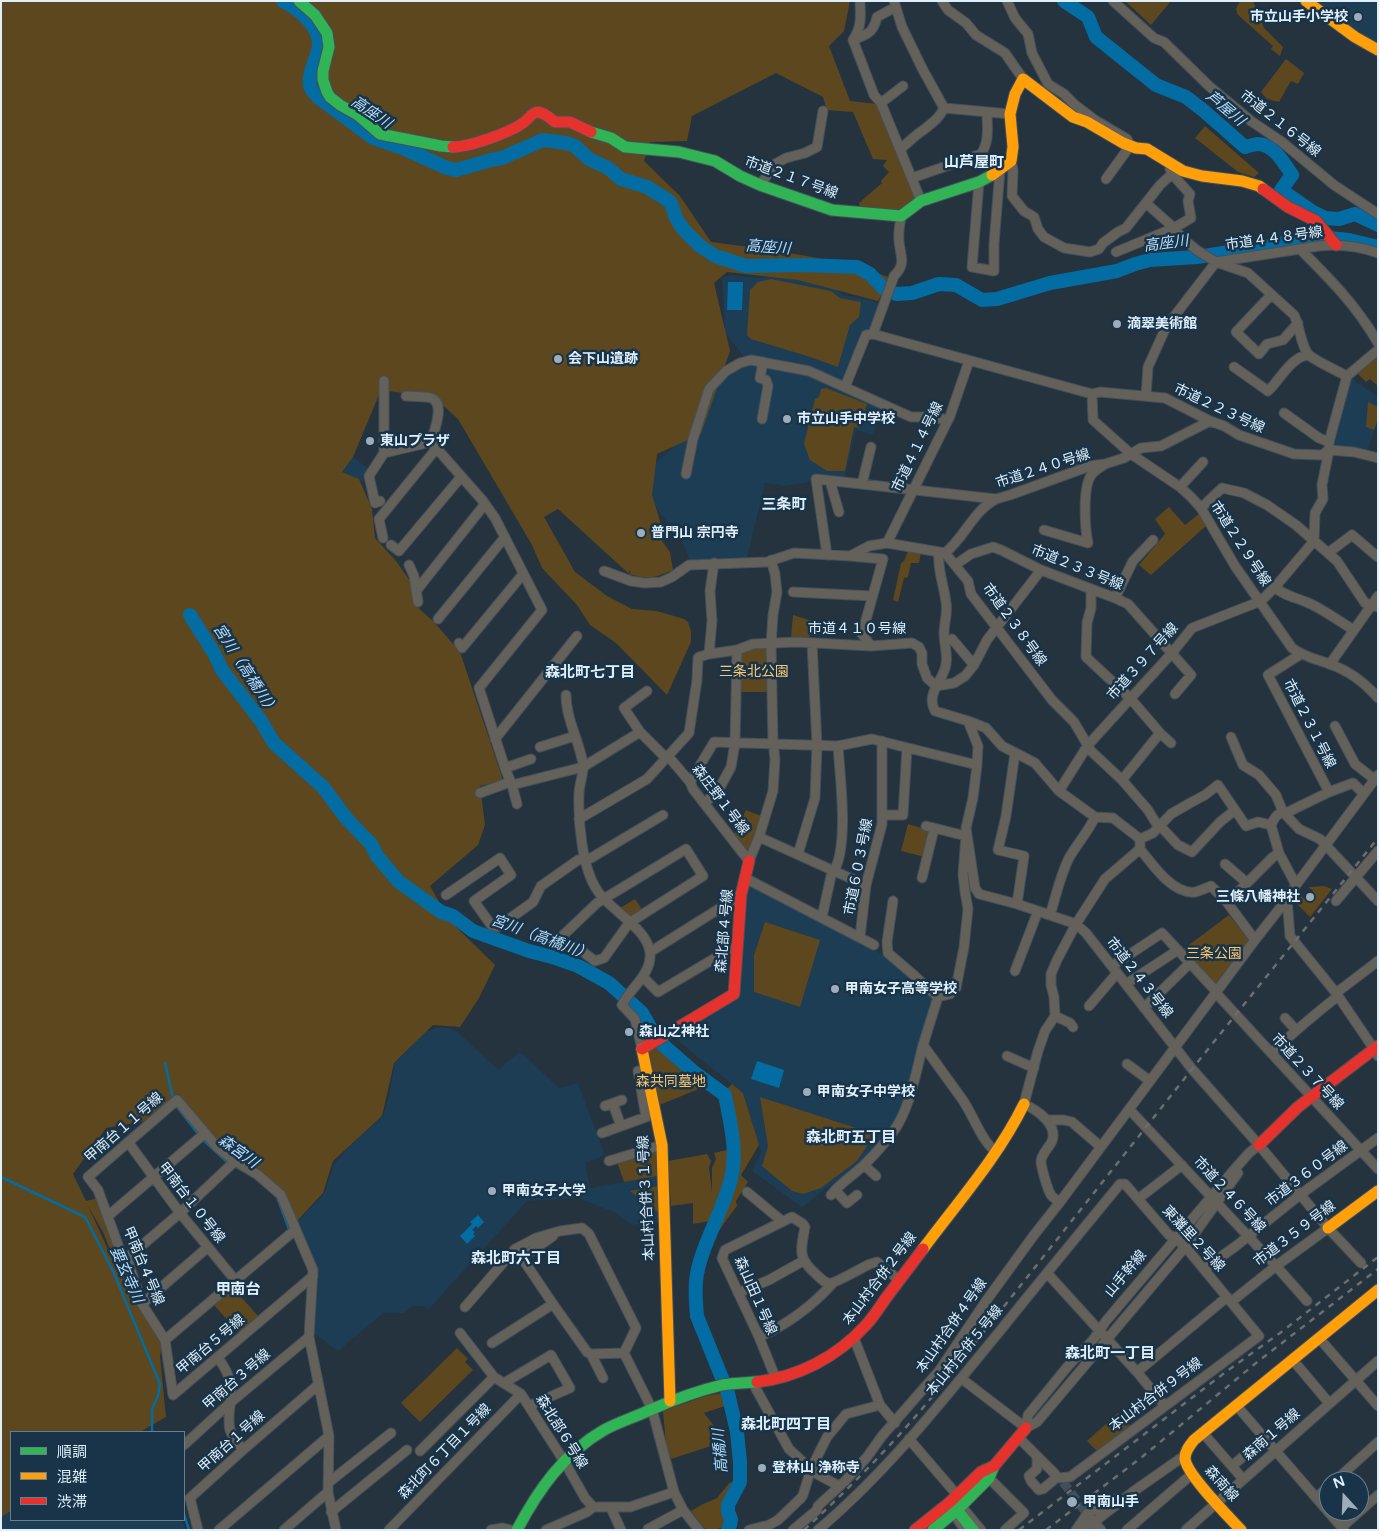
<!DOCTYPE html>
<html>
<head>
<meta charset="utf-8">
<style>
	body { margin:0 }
	#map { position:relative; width:1379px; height:1531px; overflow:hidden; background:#24333e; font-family:"Varela Round","Noto Sans JP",sans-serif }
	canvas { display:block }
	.frame { position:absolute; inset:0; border:2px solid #dfeffc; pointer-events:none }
	.legend { position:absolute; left:10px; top:1431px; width:175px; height:90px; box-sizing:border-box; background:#193448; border:1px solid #687f90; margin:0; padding:6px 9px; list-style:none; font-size:15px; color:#dfeffc }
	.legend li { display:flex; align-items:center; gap:10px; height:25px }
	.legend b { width:25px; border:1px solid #687f90 }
	.north { position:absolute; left:1319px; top:1471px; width:50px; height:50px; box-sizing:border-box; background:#193448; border:1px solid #687f90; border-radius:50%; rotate:340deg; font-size:14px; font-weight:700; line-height:20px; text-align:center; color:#dfeffc }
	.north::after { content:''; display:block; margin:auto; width:18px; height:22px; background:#9eadba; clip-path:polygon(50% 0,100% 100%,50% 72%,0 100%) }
</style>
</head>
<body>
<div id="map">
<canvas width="1379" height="1531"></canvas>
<div class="frame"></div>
<ul class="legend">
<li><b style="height:6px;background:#30b455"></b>順調</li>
<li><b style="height:6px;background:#ff9f0a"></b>混雑</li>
<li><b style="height:6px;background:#e5322d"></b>渋滞</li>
</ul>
<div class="north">N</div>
</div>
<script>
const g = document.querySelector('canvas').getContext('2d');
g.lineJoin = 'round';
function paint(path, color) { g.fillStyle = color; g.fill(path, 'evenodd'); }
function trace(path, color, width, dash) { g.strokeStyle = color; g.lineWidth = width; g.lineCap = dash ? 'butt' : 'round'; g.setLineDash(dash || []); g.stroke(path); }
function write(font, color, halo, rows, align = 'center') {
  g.font = font + ' "Varela Round","Noto Sans JP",sans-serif'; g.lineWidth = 5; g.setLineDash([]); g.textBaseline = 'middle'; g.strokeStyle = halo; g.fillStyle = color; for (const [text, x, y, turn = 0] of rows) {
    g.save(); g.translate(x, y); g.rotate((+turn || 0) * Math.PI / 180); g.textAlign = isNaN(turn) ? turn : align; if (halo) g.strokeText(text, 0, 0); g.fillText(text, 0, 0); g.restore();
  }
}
paint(new Path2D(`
	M1317 1H1378V43L1354 29Z
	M731 275 756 278 775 275 833 287 843 295 871 300 880 305 871 329 863 332 841 389 880 408 873 435 856 430 844 479 813 476 808 482 785 486 765 483 747 558 690 561 681 539 660 513 647 495 653 465 680 441 707 386 744 357 725 332 722 278Z
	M1351 378 1378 397V422L1367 451 1336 447 1332 444Z
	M353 457 369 469 363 476V481L342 472Z
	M748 884 858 941 885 956 934 998 899 1114 891 1129 861 1162 802 1207 752 1171 761 1153 743 1093 672 1036 737 998 745 901Z
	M435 1028H450L458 1032 498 1070 519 1052 524 1055 559 1088 578 1083 605 1155 585 1163 590 1188 658 1176 660 1223 631 1225 616 1213 578 1198 527 1201 428 1310 424 1306H414L403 1313H383L338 1351 315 1334 317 1283 315 1268 296 1223 324 1194 334 1164 351 1145 383 1116 389 1095 395 1063 426 1032Z
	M11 1506V1520H182L186 1530H1V1510Z`), '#1c3d53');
paint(new Path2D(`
	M1 1H850L844 31 829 46 850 101 877 104 902 161 915 199 902 211 860 207 859 203 882 183 881 181 889 172 883 166 887 160 873 159 853 112 827 110 823 97 776 73 692 116 687 141 650 142 644 161 680 196 711 242C772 250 833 257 891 278L878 301 798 280 727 272 714 283 730 351 701 434 657 454 652 495 665 537 662 541 670 552 673 570C653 578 651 580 629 574L631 570 628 573 558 509 544 517 575 572 607 596 632 609 657 611 684 619 688 622 691 631V642L667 695 616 643 590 625 577 605 542 568 532 545 458 419 434 397 381 390 353 457 342 472 359 479 372 509 375 538 396 561 410 581 414 604 434 622 460 652 503 780 480 786 485 825 478 845 430 886 451 922 495 965 479 998 460 1027 433 1025 394 1063 382 1116 333 1161 323 1193 296 1222 259 1171 222 1147 178 1094 146 1121 106 1128 73 1174 86 1201 98 1198 118 1255 113 1257 103 1232 88 1206 112 1258 128 1273 138 1308 162 1342 160 1357 166 1417 140 1432H11V1511L1 1517Z
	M1125 1H1171L1151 25Z
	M1240 1H1253L1264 28 1283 47 1280 56 1271 49 1273 46 1238 15 1236 9Z
	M1286 59 1304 73 1298 84 1291 81 1279 102 1267 99 1261 92Z
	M1205 126 1259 173 1254 177 1238 172 1195 138Z
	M771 279 831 291 840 298 861 302 859 317 850 325 838 367 807 356 751 339 747 335 750 290 758 282Z
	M1378 356V386L1370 379 1366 382 1358 374Z
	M826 388 867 404 859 428 854 427 845 471H827L810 460 804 444 815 399 819 397 821 389Z
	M1368 402 1378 407V419L1374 430 1366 427Z
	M1169 507 1185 525 1200 513 1207 525 1151 575 1139 565 1165 534 1155 519Z
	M908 551 921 553 919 563H911L908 577 904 578 898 602 893 600 901 563 904 561Z
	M793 615 812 621 809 639 791 638Z
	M754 646H769V692H739L740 652Z
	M746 810 761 816 750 849H744L734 835Z
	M908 824 932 831 925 857 901 851Z
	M1324 886 1332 889 1310 917 1297 904 1298 891 1300 890 1303 899 1314 894 1312 889H1310L1309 887Z
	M635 899 643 911 636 916H627L620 908Z
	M1229 915 1248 939V943L1216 987 1181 951Z
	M765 922 820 940 800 1007 754 992V955Z
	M657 1045 672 1060 706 1086 657 1106 647 1055 649 1049Z
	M732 1084 743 1093 759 1145 741 1175 748 1182 736 1201 737 1206C724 1223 712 1238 707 1259H700L710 1221 693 1224V1203L671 1206 668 1161 707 1154 711 1161 709 1168 712 1192V1168L716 1159 714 1153 731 1149 721 1095Z
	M760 1097 875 1134 857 1161 821 1188 803 1194 792 1191 762 1166 768 1146Z
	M659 1149 658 1176 624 1182 617 1162Z
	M659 1186 660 1214 630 1191Z
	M233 1288 258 1316 239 1333 214 1305Z
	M457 1348 468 1359 465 1362 473 1370 420 1422 401 1403Z
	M722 1393 725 1406 704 1413 718 1431 711 1446 671 1459 666 1444 663 1411 706 1396Z
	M1118 1413 1130 1425 1099 1453 1087 1441Z
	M730 1482 736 1486 723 1511 725 1521 723 1527 715 1530H706L691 1511 701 1505 717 1498Z`), '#5d471f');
paint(new Path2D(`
	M728 282H743L742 310H727Z
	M757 1061 784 1070 779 1088 751 1079Z
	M478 1215 484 1222 478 1228 476 1226 472 1230 475 1232 473 1234 475 1236 467 1244 460 1236 472 1224 470 1222Z`), '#036ca2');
trace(new Path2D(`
	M165 1063 173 1098 177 1107 199 1135
	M202 1139 227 1162 245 1172
	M1 1177 85 1217 113 1271 160 1384 158 1396 152 1409V1432
	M275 1195 277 1197 289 1229
	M184 1514 189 1530`), '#036ca2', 2.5);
trace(new Path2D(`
	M283 1C301 10 324 30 318 51 315 62 308 75 310 86 311 90 316 95 319 98L373 138 405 149 447 168 456 170 491 160 502 158 543 140 566 143 575 146 589 159 608 168 621 179 647 187 666 199 671 203 676 218 683 229 700 246 715 256 746 266 805 265 857 267 870 274 883 288 896 294 912 293 939 284 956 285 982 300 997 299 1050 283 1117 271 1135 264 1150 260 1197 257 1275 245 1312 237 1318 240 1329 238 1349 240 1378 247
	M1064 1 1088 17 1096 37 1156 85 1186 97 1204 111 1245 147C1248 146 1253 145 1257 144 1273 143 1284 163 1292 175L1281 190 1313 212 1325 218 1339 219 1355 214 1378 225
	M190 615 214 653 222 670 261 721 274 743 323 787 346 818 371 844 377 856 398 881 441 912 453 916 473 931 529 951 552 957 578 966 609 983 642 1013 654 1034 663 1045 695 1073 725 1095C730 1122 738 1151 731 1179 723 1212 699 1249 696 1281 695 1293 696 1305 697 1316L728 1393 737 1432 740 1462V1482L728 1505V1512L731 1519 730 1525 728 1530`), '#036ca2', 14);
trace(new Path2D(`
	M1063 1482 1087 1514`), '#404f5a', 9, [9, 4.5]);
const street = new Path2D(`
	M894 1 902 27 923 70 944 108 1010 114
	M942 1 948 10 966 23 976 35 1005 53 1023 79
	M1007 1 1015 18 1028 34 1032 53 1048 84 1064 94 1074 104 1095 120 1127 139 1130 146 1106 179
	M1113 1 1154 38 1164 42 1209 86 1251 121 1282 142 1334 185 1378 214
	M853 40C861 28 861 18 860 3
	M903 86 881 103 921 201
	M881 103 874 95 853 40C867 34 873 34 877 17L890 10
	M900 149C908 143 914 136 922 131 932 123 939 119 944 108
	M1011 161 1013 170 1012 196 1024 211 1034 217 1038 229 1044 237 1064 248 1090 252 1099 249 1103 243 1118 232 1126 228 1160 185 1172 174 1170 169
	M1172 174 1190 194 1188 201 1191 218 1174 228 1182 238 1198 251 1216 262 1248 273 1294 315C1300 326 1301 347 1309 355 1314 360 1339 372 1347 376
	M912 178 981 154C990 141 987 126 987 112
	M979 182 972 267 994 271V244L1000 170
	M760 185 775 164 786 158 805 153 817 147 823 111
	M1146 203 1174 228
	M1300 249C1330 279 1357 306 1378 343
	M1116 252 1174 228
	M1271 295 1236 332 1259 354 1267 344 1283 340 1298 323
	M873 334 1092 394 1100 392 1165 398 1210 421 1224 426 1239 435 1294 454 1322 455 1329 450 1354 452 1378 458
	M1234 367 1268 391C1280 380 1291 356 1309 355
	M384 381V453
	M845 387 866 335 873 334 894 276C907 263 900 256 899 241 898 233 900 224 901 216
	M1092 394 1093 420 1131 454 1180 487 1191 497 1201 508 1235 566 1292 648C1304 657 1316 659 1329 664 1348 670 1365 683 1378 698
	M406 396C414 397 423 396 431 398 446 403 434 431 431 442
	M1146 396 1148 367 1166 327 1216 262 1319 246C1339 244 1358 246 1378 253
	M1284 413 1319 438 1329 442
	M762 419 768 386 766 380 760 378 763 362
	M686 474 693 439 709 389 726 371 740 363 751 360 809 371 911 417H931L948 420
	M830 481 839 512
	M862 484 871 447
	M1180 487 1203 462
	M380 501 375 503 369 476 384 453 431 442 483 501 495 518 542 610 479 688 505 768 512 785 583 767 640 732
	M1201 508 1222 488 1244 493 1267 505 1296 525 1337 561 1365 603 1378 607
	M1044 530 1088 543C1085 528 1082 486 1092 474 1095 470 1101 467 1105 464
	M383 538 379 519 436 449
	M887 543 950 416 969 361
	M391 545 399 551 461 477
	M939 552C937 570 944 585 946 602 948 613 944 623 944 633 944 644 948 654 946 664 944 681 925 693 935 711L968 721 986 728 1002 746 1035 763 1059 791 1095 817 1113 818 1140 839
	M945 553C965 537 973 511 996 499
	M1328 553 1352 535 1378 557
	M827 555 816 479 996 499 1010 495 1090 466 1105 464 1124 458 1141 448 1161 446 1210 421
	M850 556 883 559 862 634 871 646
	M409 565 414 576 418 602
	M955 565 971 554 993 547 1001 550 1041 570 1115 598 1128 604 1191 675 1175 694
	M604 571 631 581 645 583 661 582 672 577 689 565 767 562 794 553 850 556 869 546 887 543 945 553 968 581 971 594 1052 700 1074 722 1091 751 1122 780 1148 810 1159 828H1162L1178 845 1192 852 1220 822 1235 810
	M1275 587C1284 596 1295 597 1306 602 1320 607 1340 622 1354 630
	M1091 589V608L1087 623 1086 657 1130 698 1160 733 1171 743
	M416 591 485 504
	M793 592 872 596
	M1115 598 1133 561 1153 540
	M438 619 505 537
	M952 639 974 665
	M459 643 462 648 523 574
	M709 654 737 650 753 644 797 642 871 646 912 643 919 647 922 653V664L927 678 936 686 954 683 965 676 974 665 987 640 1041 570
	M1301 654 1268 675 1329 792
	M1330 664 1378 596
	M647 691 624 708 640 732 666 758
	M566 695C566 719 579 740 583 764 584 774 579 784 579 794 578 821 582 868 597 890 609 910 648 928 650 953 652 974 631 987 622 1005L635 1019 642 1049
	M968 721 978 746 977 765 973 798 966 828 975 888 979 894 1017 904 1076 924 1086 933 1192 1069 1259 1145 1328 1228 1361 1263
	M1335 726 1355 764 1374 779
	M1231 737 1243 765 1259 775 1276 795 1283 812 1299 829 1320 839 1378 901
	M495 739 577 636
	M838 746C840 777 849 845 834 871L866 885
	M540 747 575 736
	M1015 753 1006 816 998 850 1024 856 1017 904
	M668 756 690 782 693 789 749 861 759 837 773 791 775 759 773 743 771 644 773 615 777 592 775 574 771 560
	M505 768 531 759
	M1122 780 1160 733
	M690 782 714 742 838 746 872 739 977 765
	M512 785 517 804
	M1059 791 1088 745 1172 653 1192 628 1261 601 1275 587 1314 541 1315 513 1323 499 1322 485 1329 450V442L1347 376 1378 350
	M480 793 510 782
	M705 803 719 789 731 767 735 743 737 650
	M883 815H903L907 748
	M579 819 647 779 689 733 697 680 698 658 699 657 709 654 712 621 710 591 714 563
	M1271 825C1275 817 1278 811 1288 812L1329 792 1353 783 1363 793
	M926 826 966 836 963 874 965 892 968 909 964 947 956 988 950 994 938 997
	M759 837 834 871 831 876 822 917
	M686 849 703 876 629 923 604 958 595 961 579 949 555 943 597 903Z
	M1140 849C1152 864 1173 895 1195 892 1200 891 1206 888 1211 886L1226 901 1255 940
	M798 854 815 798 817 745 812 643
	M1225 864 1247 883
	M745 878 874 945
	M922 878 934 829
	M446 895 500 858 511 875 474 901 491 925 498 927 533 902 541 886 578 860 591 858 663 815
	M1287 899 1290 936 1336 993 1374 1049 1378 1056
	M893 901 887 942 888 953 916 977 938 997 923 1045C936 1063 949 1081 962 1099 974 1116 980 1139 996 1152
	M1226 901 1236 894 1273 857 1279 853
	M1336 901 1378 851
	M1050 915C1056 896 1060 876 1069 858 1077 844 1088 832 1095 817
	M860 937 866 885 882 824V741
	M650 952 741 895
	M1112 966 1162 933 1214 989 1216 993 1378 1169
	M1015 971 1038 911
	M643 977 658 992 737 945
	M1126 984 1178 950
	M1336 993 1378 961
	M1089 1006 1117 973
	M1144 1008 1190 963
	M1055 1016 1070 1023 1073 1027
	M1285 1018 1296 1030
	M1271 1053C1293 1033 1315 1014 1338 996
	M1007 1056 1034 1068
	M1127 1064 1150 1081
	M613 1104 621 1126
	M605 1106 622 1100
	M1129 1109 1276 1266 1307 1301
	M1048 1120H1064L1072 1122 1101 1147
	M602 1133 646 1117 638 1071 646 1069
	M128 1142 180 1213 235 1280
	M609 1161 662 1145
	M864 1165 876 1176
	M835 1190 847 1203 857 1195
	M747 1192 782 1221
	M831 1195C841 1182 854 1175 865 1164 875 1154 885 1143 893 1132 910 1109 916 1072 923 1045
	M1138 1199 1182 1165
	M1060 1202C1057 1200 1053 1198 1051 1195 1048 1191 1041 1167 1041 1161 1042 1153 1049 1148 1052 1141 1058 1124 1037 1110 1024 1104L1038 1051 1045 1031 1055 1016 1054 997 1051 985V974L1057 960 1076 924 1105 879 1140 849V839L1153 833 1171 814 1190 803 1205 795 1218 785 1246 826 1258 822 1271 825 1279 853 1296 885
	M108 1216 204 1134
	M553 1236 522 1258 553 1304 587 1352 591 1354 624 1353
	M127 1258 180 1213 235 1161
	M1204 1269 1236 1246 1301 1194 1378 1138
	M1047 1273 1137 1372 1165 1406
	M738 1293 769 1280 803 1261
	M1231 1302 1276 1266 1328 1228
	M142 1304 208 1247
	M465 1307 515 1249 536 1238 560 1231 582 1228 589 1234 636 1328 624 1353
	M460 1333 494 1377 521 1394 564 1461 585 1498 593 1507
	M759 1337C786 1325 812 1306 832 1284
	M854 1338 880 1405 895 1423
	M1319 1338 1378 1406
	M165 1340 295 1230
	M492 1343 553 1304
	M624 1353 652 1409 674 1492 683 1510 699 1530
	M591 1354 603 1378
	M218 1358C230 1374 233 1385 230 1406 229 1414 228 1421 230 1430 232 1437 239 1444 243 1450
	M1292 1359 1329 1403
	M1137 1372 1227 1297
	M776 1379 759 1337 722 1258 725 1250 792 1217 803 1224 805 1227C800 1252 798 1259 818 1276 822 1280 826 1284 831 1283 836 1283 863 1267 870 1264L877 1262 899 1280
	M962 1379 1026 1428
	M754 1381 755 1387 789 1449 815 1473 839 1486
	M504 1383 551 1355 570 1388 529 1406
	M173 1395 165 1340 142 1304 127 1258 121 1253 98 1190 88 1177 177 1100 218 1148 235 1161 258 1175 281 1195 313 1270 309 1337 329 1436 328 1492 336 1530
	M173 1395 313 1276
	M1236 1405 1344 1530
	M1026 1428 1028 1415 1068 1366 1093 1340 1106 1321 1233 1171 1249 1153 1259 1145
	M1026 1428 1037 1422 1185 1247 1238 1173
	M1203 1433 1243 1479
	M1018 1437 1055 1474 1056 1478
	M909 1439 957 1495
	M184 1445 231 1402 309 1337
	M420 1451 494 1377
	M1037 1456V1469L1029 1476 1031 1481 1039 1490 1043 1489 1056 1478
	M1232 1466 1265 1438
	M989 1478 1024 1513 1005 1530
	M1335 1481 1378 1442
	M328 1483 391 1433
	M1316 1498 1329 1486
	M957 1504 961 1506 981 1530
	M611 1508 621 1530
	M951 1509 953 1513 965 1530
	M331 1512 407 1450
	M1092 1520 1101 1530
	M1342 1527 1378 1495
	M648 1529 683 1510
	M198 1530 190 1498 243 1450 318 1385
	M219 1530 329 1436
	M284 1530 328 1492
	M389 1530 521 1394
	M491 1530 503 1528 511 1530
	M546 1530 587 1512 593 1507H630L674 1492
	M749 1530 769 1525 778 1520 801 1498 803 1495 811 1469 827 1437 846 1414 880 1405
	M793 1530 817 1510 818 1506 845 1481 867 1457 882 1436 939 1371 986 1301 1034 1235 1060 1202 1255 940 1287 899 1296 885 1378 775
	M818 1530C887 1472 943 1400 1000 1331 1039 1282 1080 1233 1120 1184H1125L1169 1235 1176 1238 1188 1250 1259 1336 1070 1477 1056 1478
	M1076 1530 1087 1514 1118 1498
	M1084 1530 1134 1491 1184 1456
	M1127 1530 1192 1474
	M1186 1530 1378 1361`);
const fast = new Path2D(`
	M299 1 315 15 327 33 329 47 323 71V80L327 92 330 97 340 105 358 115 380 134 441 146 453 147
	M591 132 611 138 625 147 679 152 715 161 740 176 760 185 832 210 901 216 921 201 979 182 992 175
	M952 1504 973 1530
	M517 1530C538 1490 564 1453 604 1430 619 1422 635 1417 650 1410 673 1400 697 1391 722 1385 734 1383 745 1383 757 1382
	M933 1530 957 1510 989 1478 994 1466`);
const slow = new Path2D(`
	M1306 1 1355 37 1378 50
	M992 175 1011 161 1013 147 1010 114 1015 94 1023 79 1073 117 1087 122 1123 143 1136 148 1147 149 1183 171 1202 176 1242 181 1259 186 1263 189
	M642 1049 662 1145 670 1401
	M1328 1228 1378 1191
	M923 1249C958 1202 998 1157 1024 1104
	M1241 1530C1229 1517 1185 1473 1185 1458 1185 1451 1190 1445 1194 1440L1378 1290`);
const jam = new Path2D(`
	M453 147C469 147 509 133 523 123 528 120 532 112 538 112 545 113 550 118 555 122H570L591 132
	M1263 189 1288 207 1316 221 1336 245
	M642 1049 734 994 741 895 749 861
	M1259 1145 1298 1107 1378 1046
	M757 1382C798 1377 837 1357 865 1326 873 1318 879 1308 886 1298 898 1282 911 1265 923 1249
	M915 1530 950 1502 981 1472 994 1466 1026 1428`);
trace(street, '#44505a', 11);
trace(fast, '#44505a', 13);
trace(slow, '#44505a', 13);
trace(jam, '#44505a', 13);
trace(street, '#64615a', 9);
trace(fast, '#30b455', 11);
trace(slow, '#ff9f0a', 11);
trace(jam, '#e5322d', 11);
trace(new Path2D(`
	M804 1530C852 1486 896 1441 937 1391L1192 1069 1378 838
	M1019 1530 1227 1371 1280 1333 1378 1257
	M1046 1530 1142 1457 1256 1363 1378 1269`), '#6b6e6e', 2.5, [6, 6]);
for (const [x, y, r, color] of [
	[1358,17,5,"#9eadba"],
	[1117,324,5,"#9eadba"],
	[558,359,5,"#9eadba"],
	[787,419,5,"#9eadba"],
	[370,441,5,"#9eadba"],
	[641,533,5,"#9eadba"],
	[1310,897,5,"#9eadba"],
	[835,989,5,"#9eadba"],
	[629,1032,5,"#9eadba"],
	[807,1092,5,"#9eadba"],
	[492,1191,5,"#9eadba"],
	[762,1468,5,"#9eadba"],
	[1072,1502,6,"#9eadba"]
]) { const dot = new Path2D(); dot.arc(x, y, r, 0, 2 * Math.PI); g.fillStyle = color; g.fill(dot); trace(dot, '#193448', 2); }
write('bold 14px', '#dfeffc', '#193448', [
	["市立山手小学校",1348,17,"right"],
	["滴翠美術館",1127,324],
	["会下山遺跡",568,359],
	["市立山手中学校",797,419],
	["東山プラザ",380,441],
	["普門山 宗円寺",651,533],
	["三條八幡神社",1300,897,"right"],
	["甲南女子高等学校",845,989],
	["森山之神社",639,1032],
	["甲南女子中学校",817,1092],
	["甲南女子大学",502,1191],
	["登林山 浄称寺",772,1468],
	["甲南山手",1083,1502]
], 'left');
write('14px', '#dfeffc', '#193448', [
	["市道２１６号線",1280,124,38],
	["市道２１７号線",791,178,20],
	["市道４４８号線",1274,239,-8],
	["市道２２３号線",1219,409,25],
	["市道４１４号線",918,447,-64],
	["市道２４０号線",1043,469,-18],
	["市道２２９号線",1240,544,57],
	["市道２３３号線",1077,568,22],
	["市道２３８号線",1014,625,54],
	["市道４１０号線",857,629],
	["市道３９７号線",1143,662,-48],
	["市道２３１号線",1309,724,63],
	["森庄野１号線",720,800,53],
	["市道６０３号線",859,867,-79],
	["森北部４号線",725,931,-85],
	["市道２４３号線",1139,978,52],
	["市道２３７号線",1307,1072,47],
	["甲南台１１号線",124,1128,-41],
	["市道３６０号線",1307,1174,-37],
	["市道２４６号線",1229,1195,47],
	["本山村合併３１号線",647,1198,-93],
	["甲南台１０号線",191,1203,52],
	["市道３５９号線",1295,1234,-37],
	["東灘里２号線",1193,1239,47],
	["甲南台４号線",143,1266,67],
	["山手幹線",1126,1274,-50],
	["本山村合併２号線",880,1279,-53],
	["森山田１号線",755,1296,66],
	["本山村合併４号線",952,1326,-55],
	["甲南台５号線",211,1345,-40],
	["本山村合併５号線",965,1351,-51],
	["甲南台３号線",237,1380,-41],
	["本山村合併９号線",1156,1395,-37],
	["森北部６号線",561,1432,58],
	["森南１号線",1272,1435,-41],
	["甲南台１号線",232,1442,-42],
	["森北町６丁目１号線",445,1452,-46],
	["森南線",1221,1484,48]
]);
write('14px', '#fdc76e', '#193448', [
	["三条北公園",754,672],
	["三条公園",1214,954],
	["森共同墓地",671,1082]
]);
write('italic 15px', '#b4ddfd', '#193448', [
	["芦屋川",1225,109,40],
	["高座川",371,113,34],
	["高座川",1166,244,-7],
	["高座川",768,248,4],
	["宮川（高橋川）",245,670,57],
	["宮川（高橋川）",541,938,20],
	["森宮川",238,1152,36],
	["要玄寺川",126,1275,66],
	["高橋川",721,1451,-95]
]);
write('bold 15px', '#dfeffc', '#193448', [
	["山芦屋町",974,163],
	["三条町",784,505],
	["森北町七丁目",590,673],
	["森北町五丁目",851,1138],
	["森北町六丁目",516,1259],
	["甲南台",238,1290],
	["森北町一丁目",1110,1354],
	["森北町四丁目",786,1425]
]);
</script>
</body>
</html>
